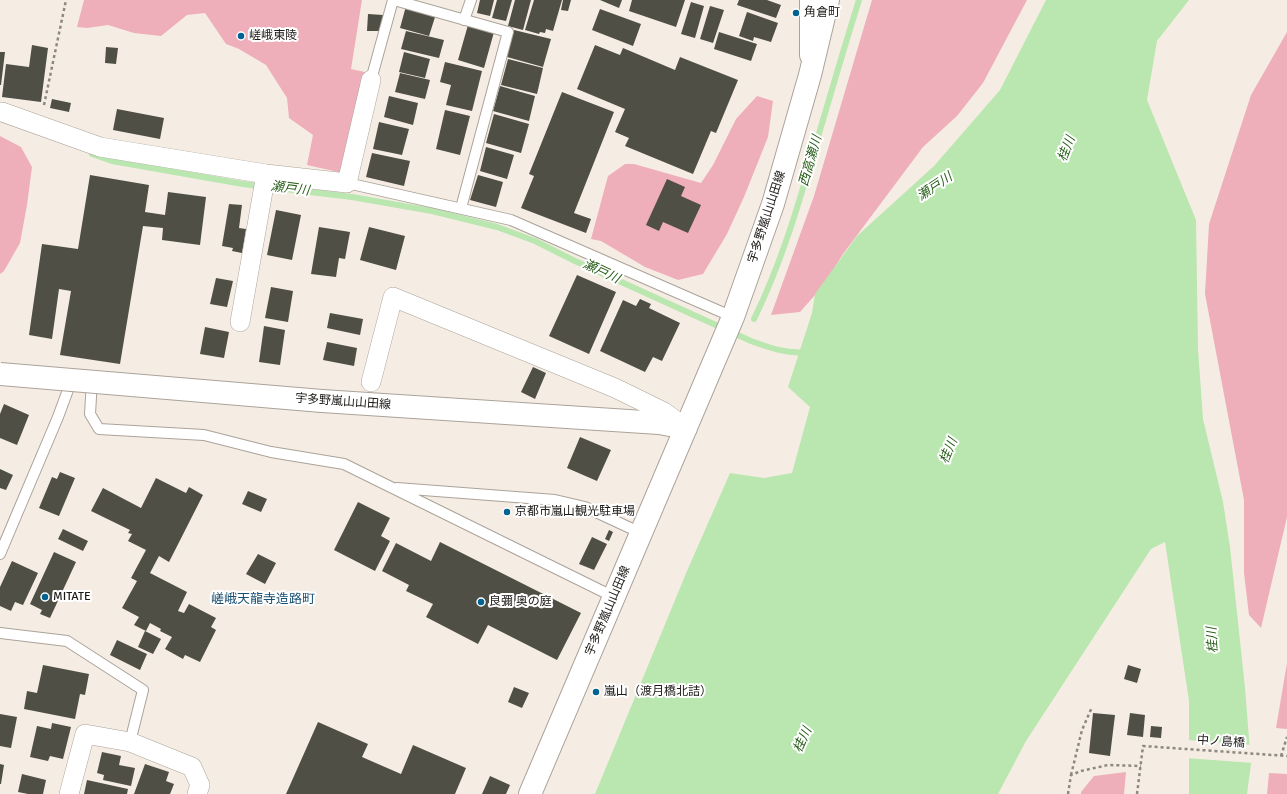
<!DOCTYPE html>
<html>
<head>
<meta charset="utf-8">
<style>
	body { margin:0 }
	canvas { display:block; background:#f5ede3 }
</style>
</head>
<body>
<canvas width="1287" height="794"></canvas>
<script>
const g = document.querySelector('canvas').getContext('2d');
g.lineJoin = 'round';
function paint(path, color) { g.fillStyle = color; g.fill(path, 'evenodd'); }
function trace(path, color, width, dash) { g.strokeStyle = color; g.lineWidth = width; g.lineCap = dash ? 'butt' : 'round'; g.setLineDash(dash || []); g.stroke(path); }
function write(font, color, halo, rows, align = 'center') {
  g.font = font + ' Signika,"Noto Sans JP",sans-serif'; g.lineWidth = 4; g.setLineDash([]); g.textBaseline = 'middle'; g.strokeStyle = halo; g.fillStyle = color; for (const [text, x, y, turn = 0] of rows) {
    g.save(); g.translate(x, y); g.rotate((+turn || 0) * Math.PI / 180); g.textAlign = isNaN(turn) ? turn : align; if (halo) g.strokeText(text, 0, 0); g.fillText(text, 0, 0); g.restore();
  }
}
paint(new Path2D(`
	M84 0H362L351 69 369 73 347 174 307 165 313 135 289 118 287 98 266 65 239 49 226 44 205 13 187 15 161 36 134 33 108 25 87 28 77 27Z
	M872 0H1027L983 83 957 116 923 147 843 254 823 286 800 312 771 315 814 196Z
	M1287 32V517L1261 628 1249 615 1244 573V500L1205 294 1209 224 1251 95Z
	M757 96 773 101 768 137 744 197 727 234 703 274 678 280 645 267 601 241 591 239 608 176 625 164H634L701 183 713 165 736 119Z
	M0 136 21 147 32 167 27 205 20 243 4 271 0 274Z
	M1287 663V729L1276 728Z
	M1126 772 1124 794H1081V792L1094 776Z
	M1269 773 1287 774V794H1267Z`), '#efafba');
paint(new Path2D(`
	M1046 0H1189L1157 41 1147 100 1196 220 1198 349 1203 419 1223 502 1230 547 1245 688 1251 764 1247 794H1189V701L1165 542 1151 549 1026 741 998 794H595L687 571 730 473 764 478 792 473 810 407 788 387 812 313 815 294 857 236 934 166 1000 90Z`), '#bae6b0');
paint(new Path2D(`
	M1186 740 1252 745 1253 763 1186 758Z`), '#f5ede3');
trace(new Path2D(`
	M92 154 112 161 243 184 352 197 432 211 497 227 535 241 575 261 751 341C770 348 787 354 807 352
	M754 319C780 266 797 210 813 154 828 103 843 51 859 0`), '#bae6b0', 6);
paint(new Path2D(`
	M480 0H494L490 16 477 13Z
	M497 0H512L506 21 492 18Z
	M515 0H531L523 30 508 26Z
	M534 0H562L553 31 546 29 545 33 540 32 539 34 525 30Z
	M563 0H571L568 11 561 10Z
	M600 0H622L619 8Z
	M632 0H685L676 27 629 11Z
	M739 0H767L781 5 776 18 737 5Z
	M691 2 704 6 695 38 681 34Z
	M406 6 436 14 429 36 400 28Z
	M710 6 724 10 713 43 700 39Z
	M600 9 641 24 633 46 592 30Z
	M747 12 778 23 771 42 754 37 753 41 739 36Z
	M368 14 383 15 382 31H367Z
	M468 25 494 32 484 68 458 60Z
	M514 30 551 39 543 67 507 57Z
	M406 31 444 40 439 58 401 49Z
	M719 32 757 44 751 61 714 49Z
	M32 45 48 48 41 102 2 97 6 64 29 67Z
	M595 45 620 55 623 48 675 70 680 57 738 80 716 133 711 131 693 174 625 146 629 138 615 132 625 109 577 89Z
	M106 47 118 48 116 64 105 63Z
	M0 52H5L1 85H0Z
	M404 52 430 59 425 78 399 72Z
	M508 59 543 68 537 94 501 85Z
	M445 62 482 71 472 111 446 105 451 85 440 82Z
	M400 73 430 80 425 99 395 92Z
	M500 86 535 96 529 121 493 111Z
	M562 92 614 112 574 213 591 219 586 233 521 208 534 176 529 174Z
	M389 96 418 103 413 125 384 117Z
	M52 99 71 103 69 112 50 108Z
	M117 109 164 118 160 139 113 130Z
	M445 110 470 116 460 155 436 149Z
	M494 114 529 124 521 153 486 143Z
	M379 122 409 129 402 155 373 149Z
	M486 147 514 155 507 179 480 171Z
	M372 153 410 161 404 186 366 177Z
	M90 175 149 185 145 212 165 215 168 192 206 197 200 245 162 240 163 228 143 226 120 364 60 355 71 291 59 289 52 339 29 335 42 244 78 249Z
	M478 175 503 182 496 207 470 200Z
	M667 179 685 187 681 196 701 205 688 233 663 222 659 231 646 225Z
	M229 204 242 205 239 228 246 229 242 253 232 251 233 248 222 246Z
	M276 210 301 215 292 260 267 255Z
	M319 227 350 232 345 259 339 258 336 277 311 274Z
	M369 227 405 236 396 270 360 260Z
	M577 275 616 292 589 354 549 336Z
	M216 278 233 281 227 307 210 304Z
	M271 287 293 291 288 322 265 318Z
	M640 299 651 304 649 308 680 323 662 361 653 357 645 372 600 351 623 300 636 306Z
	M330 313 363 319 360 335 327 328Z
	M264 326 285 330 280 365 259 362Z
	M205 327 229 332 224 358 200 354Z
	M327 342 357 348 354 366 323 360Z
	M533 367 546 373 535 399 521 392Z
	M4 404 29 415 17 445 0 438V414Z
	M580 437 611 450 597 481 567 468Z
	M0 469 13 475 6 490 0 488Z
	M60 472 75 478 59 516 39 508 52 477 57 479Z
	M156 478 186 493 189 487 203 495 169 562 159 556 150 573 187 592 178 611 184 613 189 604 216 618 211 627 216 630 200 662 185 655 183 659 165 649 172 637 160 631 161 629 150 623 146 631 134 625 139 617 122 608 137 581 131 578 146 550 128 541 132 534 128 533 130 530 91 511 103 488 141 508Z
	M248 491 267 499 261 512 242 504Z
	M358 502 390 518 381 536 390 541 375 571 334 550Z
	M63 529 88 541 83 551 58 539Z
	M609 530 613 532 609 541 605 539Z
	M592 537 607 544 594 570 579 564Z
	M440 542 581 613 557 660 488 625 478 644 426 617 433 604 406 591 409 585 382 571 396 543 431 561Z
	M54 552 76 562 50 618 40 614 42 610 30 604Z
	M258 554 276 563 265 584 246 574Z
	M12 561 38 573 23 605 15 602 11 611 0 606V587Z
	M145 631 161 639 153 654 138 647Z
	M117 640 147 654 140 670 110 655Z
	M43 665 89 674 85 695 80 694 75 719 24 709 27 691 37 693Z
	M1128 665 1141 669 1137 683 1124 679Z
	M514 687 529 693 522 708 508 702Z
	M1093 713 1115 715 1110 756 1089 753Z
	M1130 713 1145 715 1143 737 1127 735Z
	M0 714 17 717 11 748 0 746Z
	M318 722 368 744 362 757 401 774 413 745 466 768 455 794H286Z
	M52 723 71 727 63 759 50 756 48 761 30 757 37 726 51 729Z
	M1151 726 1162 727 1161 738 1150 737Z
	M102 752 121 756 119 765 135 768 131 786 103 780 104 775 97 773Z
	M0 764 4 765 1 784H0Z
	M145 764 169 772 166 781 174 784 170 794H134Z
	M22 774 46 780 43 794H28L18 792Z
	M490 776 510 785 506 794H482Z
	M87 780 128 789 127 794H84Z`), '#4f4f45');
const service = new Path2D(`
	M394 0 508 32 461 208
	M464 20 471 0
	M371 80 393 0
	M347 183 511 220 733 317
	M92 380 90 414 99 429 204 435 271 452 344 464 614 597
	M397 488 555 500 585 507 641 533
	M0 554 58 417 72 379
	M0 633 67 641 143 690 130 742`);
const minor = new Path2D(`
	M2 112 100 147 266 174 347 183 371 80
	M240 322 266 174
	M371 382 393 297 615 388 664 412 686 428
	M69 794 85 734 130 742 192 767 200 785 197 794`);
const secondary = new Path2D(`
	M811 55V0`);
const primary = new Path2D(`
	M322 401 659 423 686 428
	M530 794 733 317 773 204 810 75 828 0`);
trace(service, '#aba39a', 12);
trace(minor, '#aba39a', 20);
trace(secondary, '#aba39a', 24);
trace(primary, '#aba39a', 24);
trace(new Path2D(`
	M44 105 66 0
	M1281 756 1287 737
	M1071 775 1082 730 1092 707
	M1068 794 1071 775 1081 771 1108 765 1141 766
	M1137 794 1143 746 1287 756`), '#8d8881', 2.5, [3, 3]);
trace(service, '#fff', 10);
trace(minor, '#fff', 19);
trace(secondary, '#fff', 22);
trace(primary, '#fff', 22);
const primaryBridge = new Path2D(`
	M0 374 322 401`);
trace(primaryBridge, '#aba39a', 24, []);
trace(primaryBridge, '#fff', 22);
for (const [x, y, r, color] of [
	[796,13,4,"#006291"],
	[241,36,4,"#006291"],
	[507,512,4,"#006291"],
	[45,597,4,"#006291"],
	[481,602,4,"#006291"],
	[596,692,4,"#006291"]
]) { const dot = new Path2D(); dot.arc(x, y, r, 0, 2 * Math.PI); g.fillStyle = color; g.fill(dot); trace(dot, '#fff', 1.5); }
write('12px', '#1b1815', '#fff', [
	["角倉町",804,13],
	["嵯峨東陵",249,36],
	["京都市嵐山観光駐車場",515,512],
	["MITATE",53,597],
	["良彌 奥の庭",489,602],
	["嵐山（渡月橋北詰）",604,692]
], 'left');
write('12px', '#1b1815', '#fff', [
	["宇多野嵐山山田線",767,217,-72],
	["宇多野嵐山山田線",343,402,4],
	["宇多野嵐山山田線",608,611,-67],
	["中ノ島橋",1221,742,4]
]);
write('italic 13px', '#285e19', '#fff', [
	["桂川",1067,149,-69],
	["西高瀬川",811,161,-74],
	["瀬戸川",935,187,-34],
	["瀬戸川",290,189,7],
	["瀬戸川",601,272,25],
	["桂川",949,451,-68],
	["桂川",1213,640,-94],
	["桂川",803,740,-66]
]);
write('13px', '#185072', '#fff', [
	["嵯峨天龍寺造路町",263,600]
]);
</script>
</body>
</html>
